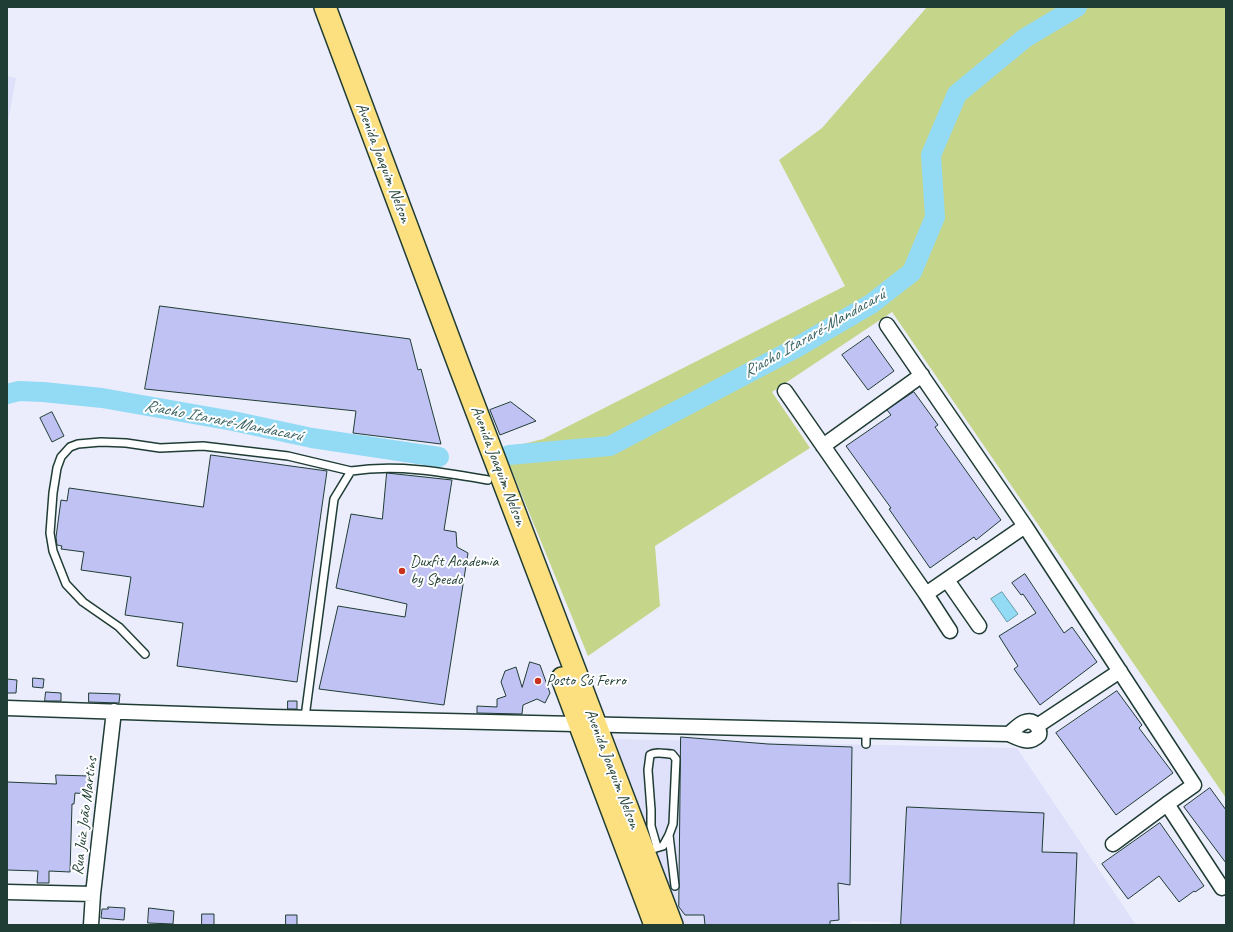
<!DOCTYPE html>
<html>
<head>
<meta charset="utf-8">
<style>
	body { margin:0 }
	#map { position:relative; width:1233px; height:932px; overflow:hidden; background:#ecedfc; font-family:Caveat,sans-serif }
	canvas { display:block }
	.frame { position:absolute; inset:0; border:8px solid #1f3d34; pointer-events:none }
</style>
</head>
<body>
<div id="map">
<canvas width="1233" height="932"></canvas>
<div class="frame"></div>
</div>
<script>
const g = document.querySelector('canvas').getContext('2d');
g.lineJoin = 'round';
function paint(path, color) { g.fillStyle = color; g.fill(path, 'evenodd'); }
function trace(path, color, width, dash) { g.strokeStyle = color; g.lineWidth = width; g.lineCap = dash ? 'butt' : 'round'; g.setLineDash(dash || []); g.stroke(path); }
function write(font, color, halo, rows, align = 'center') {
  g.font = font + ' Caveat,sans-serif'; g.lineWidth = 4; g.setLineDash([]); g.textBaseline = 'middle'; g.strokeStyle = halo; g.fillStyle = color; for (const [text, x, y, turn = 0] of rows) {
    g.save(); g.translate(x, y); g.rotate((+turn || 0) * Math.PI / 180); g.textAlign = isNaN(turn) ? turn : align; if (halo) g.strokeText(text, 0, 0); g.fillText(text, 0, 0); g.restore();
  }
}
paint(new Path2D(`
	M7 76 16 78 7 128Z
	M615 739 1017 748 1136 925H893L890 922 852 921 847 925H682Z`), '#dfe0fa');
paint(new Path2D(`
	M927 7H1226V798L892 312 772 392 810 448 655 546 660 606 588 656 503 449 543 439 845 286 779 160 822 128Z`), '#c5d589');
const water = new Path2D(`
	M1002 592 1018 614 1007 622 991 599Z`);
paint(water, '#93daf5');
trace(water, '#659ba8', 1);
trace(new Path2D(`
	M7 394 19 391 43 392 102 398 233 421 312 438 439 457
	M509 455 610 446 794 349 871 304 912 272 935 217 931 155 957 94 1025 38 1077 7`), '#93daf5', 20);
const building = new Path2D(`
	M160 306 410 339 418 370 421 369 441 444 353 433 356 411 145 389Z
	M869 336 894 371 868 390 842 355Z
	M914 392 938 425 935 427 1001 520 976 540 974 537 930 568 889 509 891 508 846 446 891 415 887 410Z
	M511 402 536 421 500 435 490 410Z
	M52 412 64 436 52 442 40 418Z
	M211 455 327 471 297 682 177 666 183 623 125 615 131 577 81 570 84 552 61 549 62 546 57 545 56 537 61 500 67 501 69 488 203 507Z
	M387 473 452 480 444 530 456 532 457 547 468 553 444 705 319 689 338 606 405 617 407 604 336 588 351 514 382 519Z
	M1025 574 1064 633 1072 627 1097 662 1040 705 1014 669 1018 666 999 636 1036 613 1023 594 1021 595 1012 583Z
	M530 662 540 665 550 693 545 703 537 699 523 705 522 714 477 713V706L497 707V699L506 696 501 682 505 671 516 667 522 687Z
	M33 678 44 679 43 688 33 687Z
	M7 679 17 680 16 693H7Z
	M1117 691 1142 725 1139 728 1173 773 1116 815 1056 733Z
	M46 692 61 693V701H45Z
	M89 693 120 694 119 703 89 702Z
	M288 701H297V709H288Z
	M681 737 768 744 852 747 850 885 838 883 839 920 830 921V925H705L704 915H685L679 907Z
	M56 775 89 776 88 794 75 793 74 804H72L70 872 49 871V883H37L38 871 7 870V782L56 784Z
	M1210 788 1226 810V863L1184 807Z
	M907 807 1044 813 1042 852 1077 853 1074 925H901Z
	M1160 823 1204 886 1195 892 1194 891 1179 902 1159 876 1128 899 1102 864Z
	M108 907 125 908 124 920 101 918 102 909H108Z
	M149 908 174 911 173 924 148 923Z
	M202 914H214V925H202Z
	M286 915H297V925H286Z`);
paint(building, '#c0c2f4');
trace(building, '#1f3d34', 1);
const service = new Path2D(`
	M145 654 119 627 83 602 66 584 53 551 50 533 53 493 57 468 61 457 70 447 78 444 101 442 126 443 160 448 203 446 288 456 351 471
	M305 717 334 499 351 471C398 464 442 472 488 480
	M866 744V730
	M669 835 675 886
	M646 851 663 846 669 835 673 824 676 759 672 754C665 754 656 751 650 755L648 770 651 810V826L657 847`);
const minor = new Path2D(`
	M887 325 1025 526
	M785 391 926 594 1025 526 1194 785 1167 804 1222 888
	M823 446 922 375
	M947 580 979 626
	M926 594 950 631
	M7 708 272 717 1009 734C1020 739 1029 745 1039 735 1040 731 1039 729 1037 726 1028 714 1016 728 1009 734
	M1037 726 1120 671
	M1113 844 1167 804
	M7 892 93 894
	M91 925 93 894 114 711`);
const primary = new Path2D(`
	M325 7 460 368 672 925
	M562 678 655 925`);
trace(service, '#1f3d34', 10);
trace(minor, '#1f3d34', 17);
trace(primary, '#1f3d34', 24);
trace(service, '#fff', 7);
trace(minor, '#fff', 14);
trace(primary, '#fce080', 21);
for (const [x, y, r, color] of [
	[402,571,4,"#c8321e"],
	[538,681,4,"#c8321e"]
]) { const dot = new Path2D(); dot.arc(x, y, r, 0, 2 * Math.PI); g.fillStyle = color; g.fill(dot); trace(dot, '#fff', 1.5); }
write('16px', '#1f3d34', '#fff', [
	["Avenida Joaquim Nelson",383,163,69],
	["Avenida Joaquim Nelson",498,466,69],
	["Avenida Joaquim Nelson",612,769,69],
	["Rua Juiz João Martins",85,816,-83]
]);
write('16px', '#1f3d34', '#fff', [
	["Duxfit Academia",410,562],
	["by Speedo",410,580],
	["Posto Só Ferro",546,681]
], 'left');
write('italic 17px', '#3c6464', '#fff', [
	["Riacho Itararé-Mandacarú",814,334,-30],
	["Riacho Itararé-Mandacarú",223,421,11]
]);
</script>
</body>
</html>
